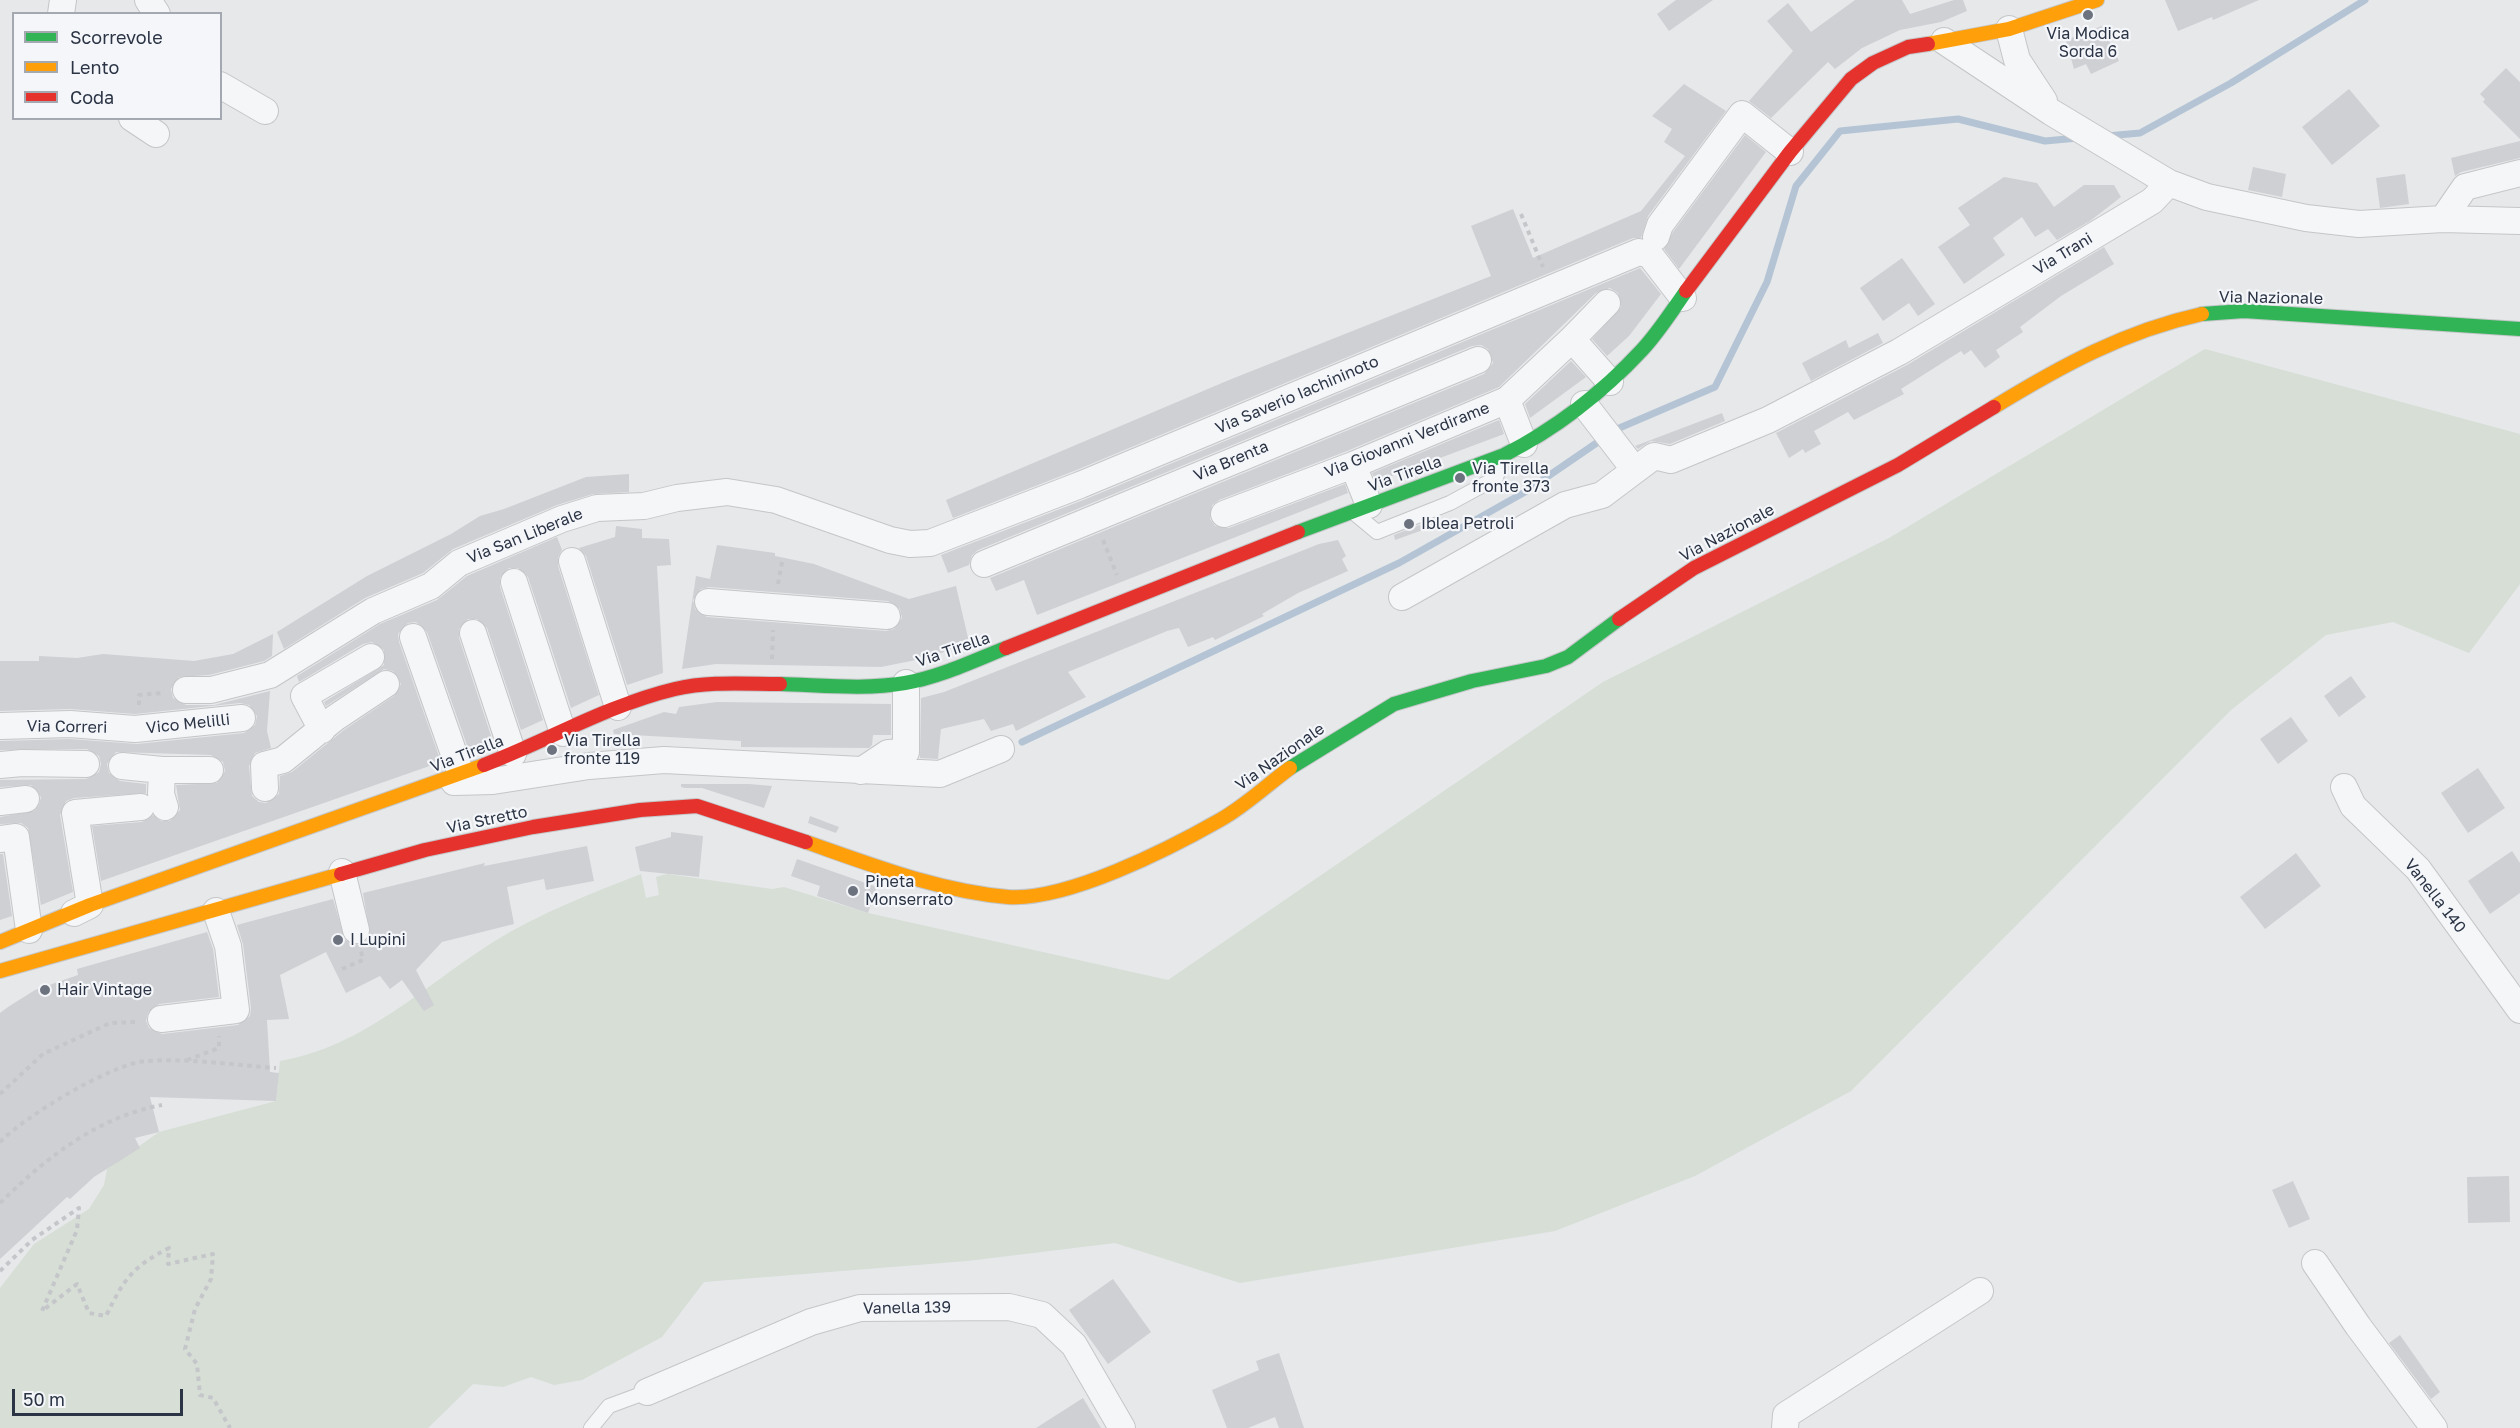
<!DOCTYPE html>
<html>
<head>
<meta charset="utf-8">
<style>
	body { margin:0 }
	#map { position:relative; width:2520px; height:1428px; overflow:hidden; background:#e6e8ea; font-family:"Golos Text",sans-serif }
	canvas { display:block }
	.legend { position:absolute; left:12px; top:12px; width:210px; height:108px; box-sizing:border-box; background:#f4f6f9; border:2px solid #a4a8b1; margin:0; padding:8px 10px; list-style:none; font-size:18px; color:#2b3445 }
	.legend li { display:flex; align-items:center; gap:12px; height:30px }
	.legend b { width:30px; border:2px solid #a4a8b1 }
	.scale { position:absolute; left:12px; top:1389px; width:171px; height:27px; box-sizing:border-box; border:3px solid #2b3445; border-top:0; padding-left:8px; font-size:18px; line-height:21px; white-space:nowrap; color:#2b3445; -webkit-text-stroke:4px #f4f6f9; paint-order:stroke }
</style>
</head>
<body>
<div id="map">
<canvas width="2520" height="1428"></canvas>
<ul class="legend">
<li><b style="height:8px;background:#30b455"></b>Scorrevole</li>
<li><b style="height:8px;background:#ff9f0a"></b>Lento</li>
<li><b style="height:8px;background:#e5322d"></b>Coda</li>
</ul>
<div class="scale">50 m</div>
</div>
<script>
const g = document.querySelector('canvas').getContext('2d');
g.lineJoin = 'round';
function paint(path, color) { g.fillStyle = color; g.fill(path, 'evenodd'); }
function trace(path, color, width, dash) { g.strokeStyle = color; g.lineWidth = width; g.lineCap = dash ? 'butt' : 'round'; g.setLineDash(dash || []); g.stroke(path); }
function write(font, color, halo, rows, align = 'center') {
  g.font = font + ' "Golos Text",sans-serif'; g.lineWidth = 4.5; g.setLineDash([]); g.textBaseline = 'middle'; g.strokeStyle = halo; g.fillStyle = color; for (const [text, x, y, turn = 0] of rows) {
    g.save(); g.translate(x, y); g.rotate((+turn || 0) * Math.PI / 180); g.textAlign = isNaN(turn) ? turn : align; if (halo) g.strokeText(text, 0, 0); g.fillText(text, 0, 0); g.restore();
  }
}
paint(new Path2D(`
	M2205 349 2520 434V584L2469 653 2393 622 2326 635 2231 710 1851 1091 1695 1176 1555 1231 1240 1283 1115 1243 967 1261 704 1282 662 1337 582 1380 554 1385 531 1377 503 1387 473 1384 428 1428H0V1288L34 1244 89 1209 104 1185 107 1169 159 1132 276 1101 280 1061C364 1047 426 984 495 941 540 913 592 893 641 874L646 898 659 895 656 877 667 874 772 889 784 887 868 913 1168 980 1603 682 1889 538Z`), '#d6ded6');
trace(new Path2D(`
	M2107 136 2140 133 2231 83 2365 0
	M1022 742 1399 563 1525 492 1617 429 1715 387 1767 282 1796 186 1840 131 1958 119 2045 141 2078 138`), '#b4c4d5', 7);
paint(new Path2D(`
	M1676 0H1713L1669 31 1657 14Z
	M1855 0H1902L1910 14 1954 0H1963L1967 11 1941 22 1900 30 1862 48 1835 69 1828 62 1771 118 1749 101 1793 51 1767 21 1788 3 1811 32Z
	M2165 0H2259L2213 20 2212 17 2178 31Z
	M2102 26 2119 61 2091 74 2086 64 2074 69 2066 40Z
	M2506 68 2520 82V139L2483 102 2485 99 2480 94Z
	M1684 84 1726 111 1648 216 1641 238H1633L1074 471 953 518 946 500 1229 380 1491 276 1471 226 1513 209 1533 258 1641 211 1685 156 1664 142 1672 129 1652 116Z
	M2349 89 2380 126 2332 165 2302 127Z
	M1745 135 1766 152 1679 269 1664 249 1673 232Z
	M2520 141V158L2461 172 2455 176 2451 158Z
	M2253 167 2286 174 2282 197 2248 190Z
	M2405 174 2409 204 2380 208 2376 178Z
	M2004 177 2037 183 2054 207 2084 185H2114L2121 197 2090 221 2057 240 2048 229 2035 237 2022 217 1993 238 2005 255 1964 284 1938 247 1970 225 1958 208Z
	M2104 247 2114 264 2061 296 2020 327 2023 332 1996 350 2000 357 1985 368 1971 350 1964 355 1961 351 1901 389 1904 394 1854 420 1848 412 1814 431 1821 444 1805 453 1803 449 1789 458 1776 433 1907 365Z
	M1902 258 1935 304 1918 316 1909 303 1883 321 1860 288Z
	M1640 268 1661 294 1629 336 1607 356 1592 339 1621 307 1618 293 1610 288 1596 293 1499 387 1347 451 1219 500 1212 505 1210 519 1215 526 1229 528 1345 484 1348 493 1037 615 1024 580 996 591 990 578 1484 374 1493 363 1488 349 1481 345 1472 346 978 550 972 555 969 565 948 573 941 555 1086 499Z
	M1878 333 1883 343 1811 381 1802 363 1846 340 1849 348Z
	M1571 361 1586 377 1530 418 1525 404Z
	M1722 413 1725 421 1670 444 1651 441 1638 449 1635 446Z
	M1499 420 1504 434 1376 482 1372 473Z
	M629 474V492L593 494 557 505 453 549 423 573 365 598 284 649 277 632 367 576 451 534 480 516 504 509 586 477Z
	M1432 520 1434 526 1395 540 1394 535Z
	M616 526 642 529V538L669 539 671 565 657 566 663 673 627 685 586 556 579 548 615 537Z
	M557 537 562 550 558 557V566L599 695 571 708 528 577 518 568H509L500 578V587L543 720 521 730 487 628 477 619H468L459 629V638L493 742 469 751 427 632 416 622 408 623 398 634 399 642 441 762 101 881 92 826 142 822 153 815 161 821H170L180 810 176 785 217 783 225 771 223 762 211 755 116 752 107 764 109 773 120 781 146 784V793L74 798 66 801 60 815 73 892 41 905 28 828 21 823 0 824V817L34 811 39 805 41 797 31 785 0 787V780L86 779 99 772 101 764 99 756 87 749 0 750V741L70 739 137 744 244 733 255 725 257 716 249 705 240 703 135 714 70 709 0 711V661H39V656L77 658 103 654 194 661 233 654 273 634 272 656 264 661 209 675 179 677 171 689 173 698 186 705H214L270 691 267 731 271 748 255 753 249 766 252 796 259 802 266 803 279 794 280 776 292 772 344 730 394 696 401 684 393 671 384 669 326 706 324 702 384 665V650L372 642 363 644 299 682 297 676 380 624 437 600 467 576Z
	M1338 540 1346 556 1342 559 1348 571 1298 593 1262 614 1264 616 1215 640 1213 637 1188 647 1179 628 1167 631 1068 672 1086 697 1016 731 1013 724 991 731 984 719 941 729 938 759 920 758 921 698 944 692 1319 544Z
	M717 545 775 553V556L814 564 909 599 956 586 969 642 931 657 881 667 716 664 682 669 696 576 710 579ZM709 587 888 601 900 609 902 618 894 629 886 631 707 617 695 609 693 600 701 589Z
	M2351 676 2366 697 2339 717 2324 696Z
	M717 702 891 704V735H873L872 745 869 748 741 747V741L614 734 613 730 664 712 676 714 679 707Z
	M2291 717 2308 741 2278 764 2260 739Z
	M2478 768 2505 808 2468 833 2441 793Z
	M681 784H749L772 786 764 808 702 788H685L681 787Z
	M810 816 839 827 836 833 808 823Z
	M671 832 703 836 699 877 640 871 635 847 671 837Z
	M587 846 594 881 546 890 544 879 507 887 514 924 442 942 416 970 434 1005 424 1011 402 980 390 989 380 976 346 993 326 952 280 975 289 1019 267 1020 270 1072 279 1073 276 1101 150 1097 159 1132 135 1138 140 1148 94 1177 70 1199 67 1197 0 1259V1013L8 1007 35 990 78 975 77 969 207 932 213 949 219 997 159 1004 148 1013 146 1021 149 1028 162 1034 238 1025 250 1016 251 1008 243 944 237 925 333 899 345 940 359 945 366 941 370 934 363 893 485 863 484 866Z
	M2512 851 2520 863V893L2490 914 2468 881Z
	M2296 853 2321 886 2265 929 2240 897Z
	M0 854H3L12 916 0 920Z
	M797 859 877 887 868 913 817 896 820 886 791 876Z
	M2509 1176 2510 1222 2468 1223 2467 1177Z
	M2293 1181 2310 1219 2289 1228 2272 1190Z
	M1113 1279 1151 1332 1108 1364 1069 1310Z
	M2400 1335 2440 1392 2431 1399 2389 1343Z
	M1279 1353 1304 1428H1279L1275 1417 1248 1428H1227L1212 1390 1259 1370 1256 1361Z
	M1083 1398 1101 1428H1036Z`), '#ced0d3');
const lane = new Path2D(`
	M1353 512 1377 532 1450 503 1496 478 1502 459
	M591 1428 609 1406 647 1392`);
const street = new Path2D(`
	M148 0 157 14
	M61 14 63 0
	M2009 29 2017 60 2044 101
	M1944 41 2051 112 2169 183 2207 197 2306 218 2359 224 2443 219 2520 221
	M220 85 265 111
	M132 118 156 134
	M2443 219 2465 187 2520 173
	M1656 237 1660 225 1742 114 1790 152
	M1607 303 1572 339 1610 382
	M1507 400 1524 444
	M1584 404 1634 469
	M1353 465 1369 505
	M1224 514 1353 465 1507 400 1572 339
	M572 561 618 707
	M984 564 1478 360
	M514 582 563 733
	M1402 597 1565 505 1602 495 1654 456 1671 460 1768 420 1899 352 2152 201 2169 183
	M708 602 887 616
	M473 633 513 754
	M413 637 461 774
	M186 690H211L270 675 373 611 431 586 459 563 562 519 597 508 644 506 677 498 727 492 776 500 890 540 910 544 930 543 1080 485 1639 252 1650 255 1683 298
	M0 726 70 724 135 729 242 718
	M322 730 304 696 371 657
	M0 765 22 763 86 764
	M122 766 162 770H210
	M162 770 161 794 165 807
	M861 771 888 753 906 752V683
	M454 782 493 781 589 766 664 760 940 774 1001 749
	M2344 787 2353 806 2418 869 2520 1010
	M265 788 264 765 283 760 335 718 386 684
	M0 802 26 799
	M0 839 16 837 29 930
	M342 872 356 930
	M74 913 90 905 75 813 141 807
	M161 1019 236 1010 228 946 216 911
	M2315 1263 2358 1326 2434 1428
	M647 1392 811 1322 860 1308 1009 1307 1042 1315 1074 1345 1122 1428
	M1785 1428 1786 1415 1980 1291`);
const fast = new Path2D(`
	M2202 314 2244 311 2520 329
	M1298 532 1504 455C1555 429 1603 392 1642 350 1658 333 1672 311 1686 291
	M780 684C821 685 865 690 905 683 940 677 973 661 1006 648
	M1290 768 1394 704 1472 681 1546 666 1568 657 1619 619`);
const slow = new Path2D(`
	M1928 44 2009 29 2097 0
	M1994 407C2061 366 2125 331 2202 314
	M806 842C872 865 938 891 1008 897 1067 901 1169 849 1220 820 1245 806 1267 785 1290 768
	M0 942 90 905 484 765
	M0 971 341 874`);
const jam = new Path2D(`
	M1686 291 1790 152 1851 79 1873 63 1908 47 1928 44
	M1619 619 1694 568 1898 465 1994 407
	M1006 648 1298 532
	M484 765C547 741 608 705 675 689 709 681 745 684 780 684
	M341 874 425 850 533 827 640 810 697 806 806 842`);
trace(lane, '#c4c6c8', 16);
trace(street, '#c4c6c8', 28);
trace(fast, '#c4c6c8', 16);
trace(slow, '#c4c6c8', 16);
trace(jam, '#c4c6c8', 16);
trace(new Path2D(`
	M1521 214 1543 267
	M1103 540 1117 575
	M778 584 782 562
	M772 659 773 630
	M139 705V695L163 693
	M342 969 363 960 361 951
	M187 1060 219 1048V1036
	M0 1094 43 1054 110 1023 138 1022
	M0 1142C24 1117 112 1063 147 1061 189 1058 233 1065 276 1068
	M0 1203C46 1158 97 1117 162 1105
	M0 1271 32 1240 79 1208 77 1230 42 1311 77 1284 89 1313 106 1316C124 1279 132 1267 169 1248L168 1264 213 1254 211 1279 195 1309 185 1349 197 1364 200 1395 213 1398 230 1428`), '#c5c6ca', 4, [4.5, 4.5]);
trace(lane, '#f5f6f7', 14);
trace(street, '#f5f6f7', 26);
trace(fast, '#30b455', 14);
trace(slow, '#ff9f0a', 14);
trace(jam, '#e5322d', 14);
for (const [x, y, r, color] of [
	[2088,15,6,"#6c737f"],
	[1460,478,6,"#6c737f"],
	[1409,524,6,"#6c737f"],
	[552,750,6,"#6c737f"],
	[853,891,6,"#6c737f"],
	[338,940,6,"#6c737f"],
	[45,990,6,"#6c737f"]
]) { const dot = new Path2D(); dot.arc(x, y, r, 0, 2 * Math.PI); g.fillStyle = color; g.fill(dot); trace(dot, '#f4f6f9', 2); }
write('16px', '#2b3445', '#f4f6f9', [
	["Via Modica",2088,34,"center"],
	["Sorda 6",2088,52,"center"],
	["Via Tirella",1472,469],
	["fronte 373",1472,487],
	["Iblea Petroli",1421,524],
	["Via Tirella",564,741],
	["fronte 119",564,759],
	["Pineta",865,882],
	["Monserrato",865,900],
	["I Lupini",350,940],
	["Hair Vintage",57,990]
], 'left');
write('16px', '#2b3445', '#f4f6f9', [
	["Via Trani",2063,254,-31],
	["Via Nazionale",2271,298,1],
	["Via Saverio Iachininoto",1297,395,-23],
	["Via Giovanni Verdirame",1407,440,-22],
	["Via Brenta",1231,461,-23],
	["Via Tirella",1405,474,-20],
	["Via Nazionale",1727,533,-28],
	["Via San Liberale",525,536,-22],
	["Via Tirella",953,650,-19],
	["Vico Melilli",188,724,-6],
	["Via Correri",67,727,1],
	["Via Tirella",467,754,-21],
	["Via Nazionale",1280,757,-35],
	["Via Stretto",487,820,-12],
	["Vanella 140",2435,896,52],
	["Vanella 139",907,1308,-1]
]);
</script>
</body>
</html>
